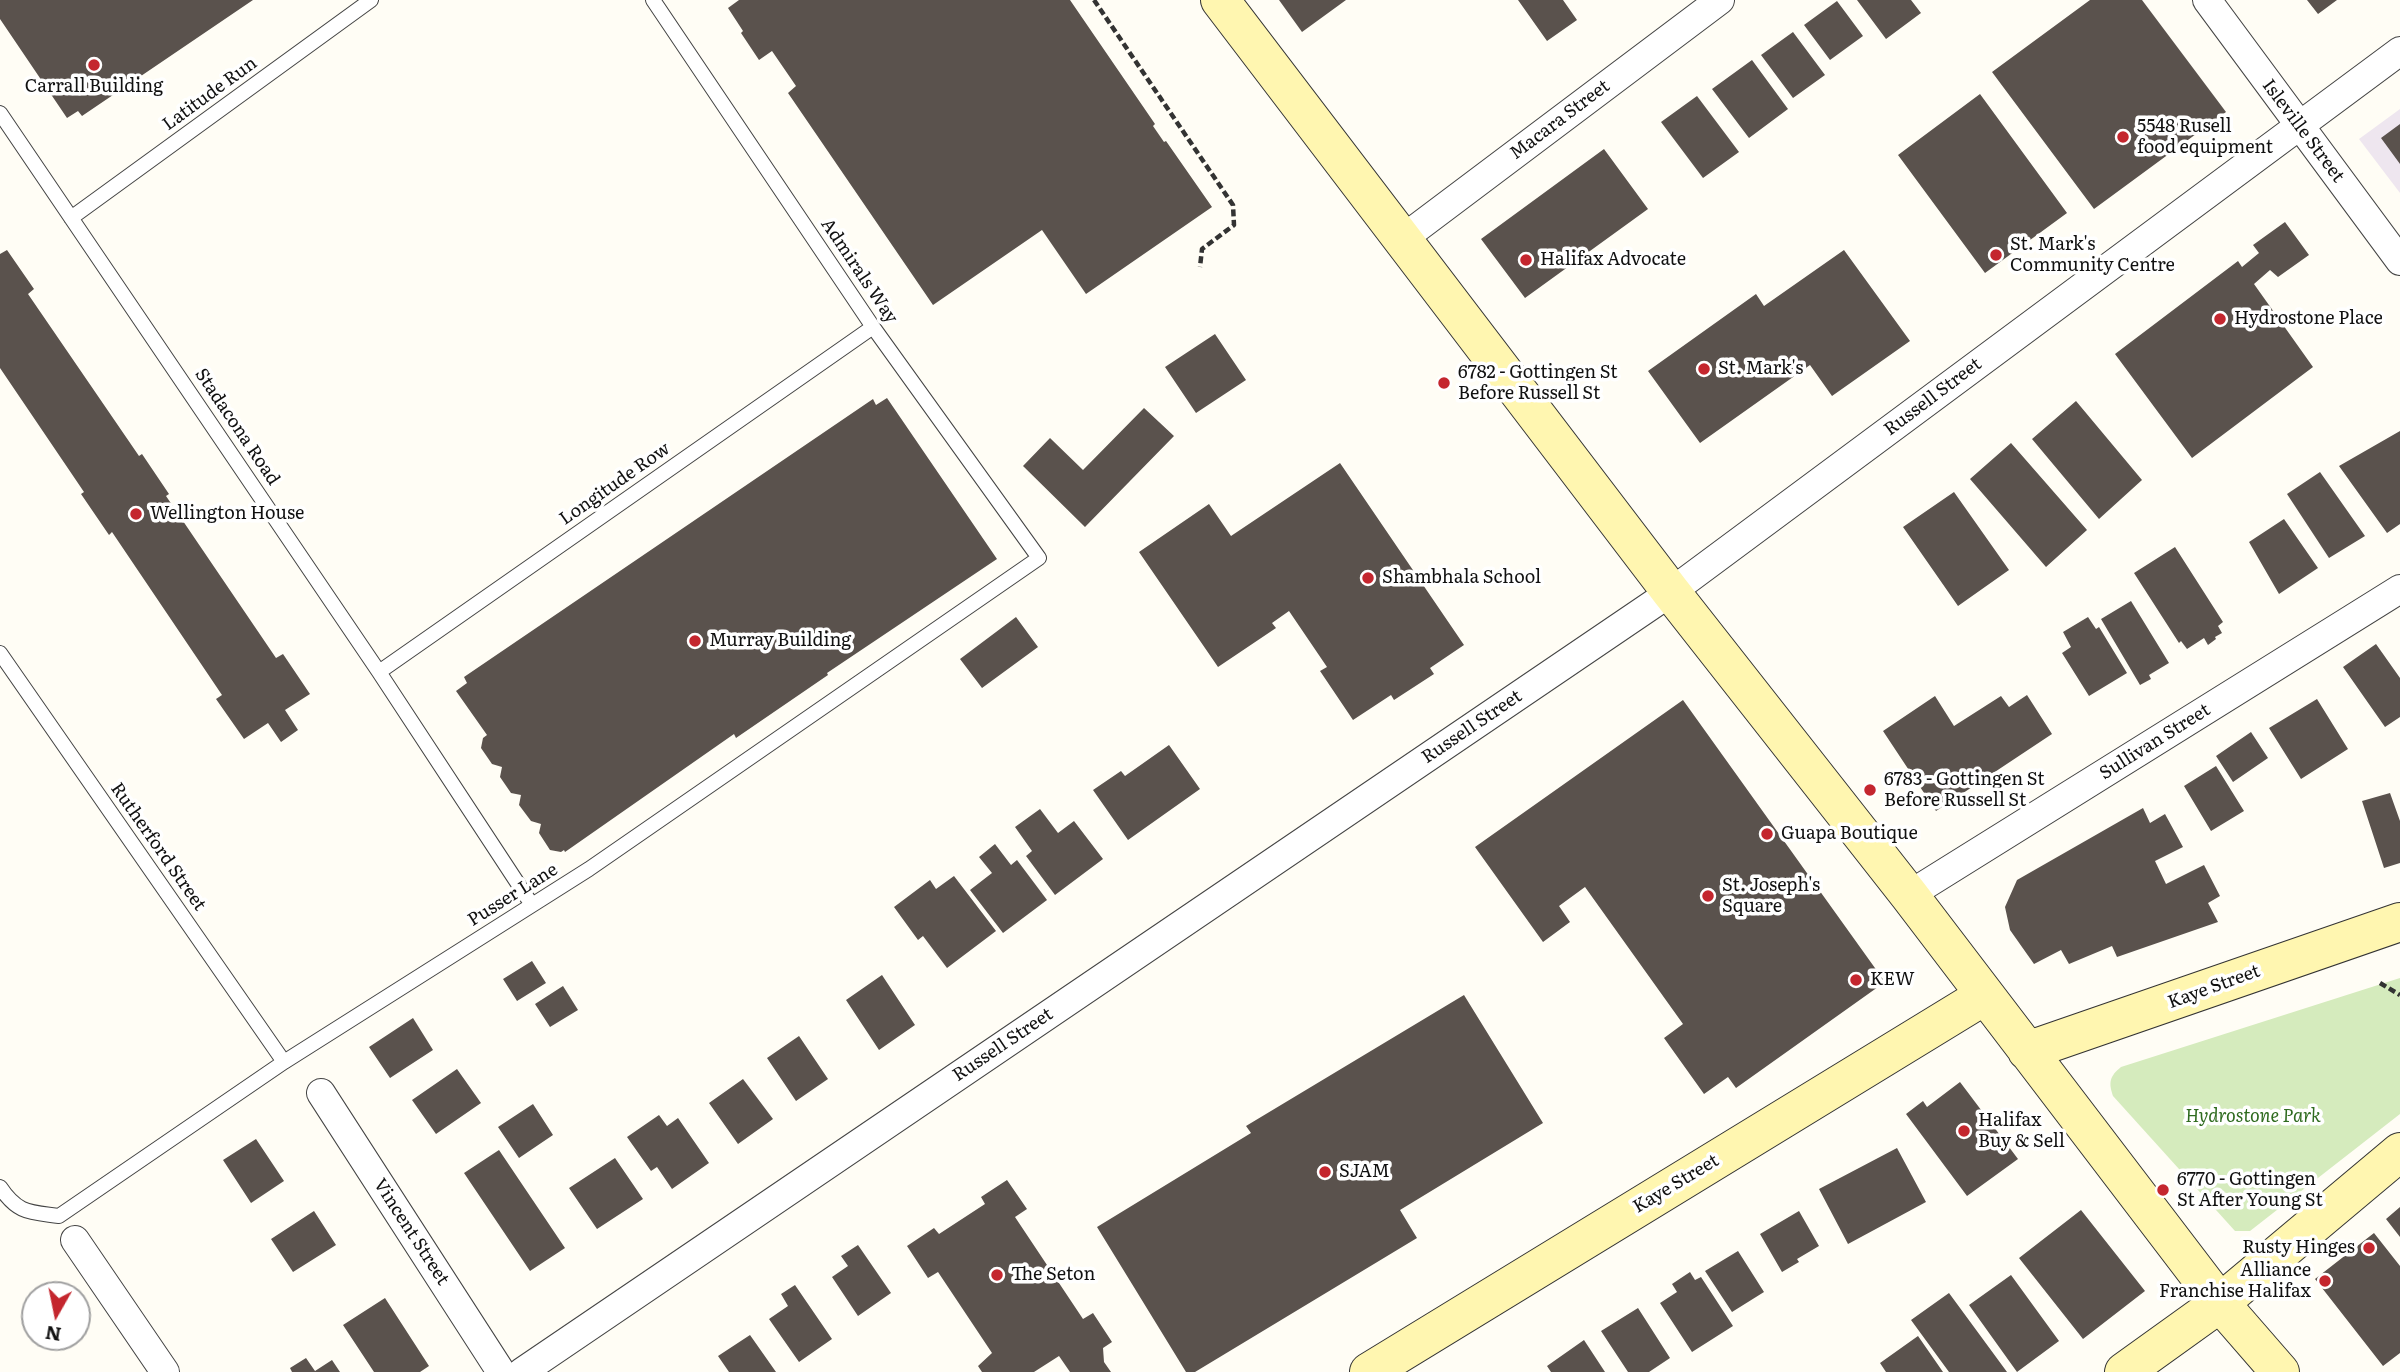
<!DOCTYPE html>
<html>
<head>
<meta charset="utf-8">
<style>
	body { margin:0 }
	#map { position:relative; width:2400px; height:1372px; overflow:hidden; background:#fffdf5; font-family:Literata,serif }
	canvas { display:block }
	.north { position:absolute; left:21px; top:1281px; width:70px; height:70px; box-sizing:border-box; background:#fff; border:2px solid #a0a0a0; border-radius:50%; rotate:189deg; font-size:19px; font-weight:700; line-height:28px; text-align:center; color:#111 }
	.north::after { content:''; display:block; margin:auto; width:24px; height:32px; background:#c4262e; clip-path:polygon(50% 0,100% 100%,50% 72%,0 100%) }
</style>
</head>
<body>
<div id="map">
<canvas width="2400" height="1372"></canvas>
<div class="north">N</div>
</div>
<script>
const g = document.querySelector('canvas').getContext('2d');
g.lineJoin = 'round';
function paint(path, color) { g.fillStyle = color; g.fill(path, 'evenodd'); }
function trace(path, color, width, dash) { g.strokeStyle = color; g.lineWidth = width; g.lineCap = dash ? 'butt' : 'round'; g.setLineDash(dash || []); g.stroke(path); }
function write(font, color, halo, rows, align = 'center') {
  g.font = font + ' Literata,serif'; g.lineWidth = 7; g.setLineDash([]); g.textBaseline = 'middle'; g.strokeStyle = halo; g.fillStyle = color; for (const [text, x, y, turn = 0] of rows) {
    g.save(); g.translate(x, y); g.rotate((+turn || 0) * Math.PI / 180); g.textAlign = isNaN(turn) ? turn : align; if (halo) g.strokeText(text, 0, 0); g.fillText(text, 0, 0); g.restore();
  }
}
paint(new Path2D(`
	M2400 109V193L2359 139Z`), '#eee6ef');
paint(new Path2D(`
	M2400 978V1114L2250 1231H2235L2113 1096C2108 1082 2110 1076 2121 1067Z`), '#d5ebbd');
paint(new Path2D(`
	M0 0H253L82 116 78 111 67 118 0 19Z
	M739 0H1070L1155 124 1153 126 1164 142 1166 141 1212 207 1086 294 1042 230 933 305 788 93 796 86 772 51 759 60 741 33 743 31 728 8Z
	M1279 0H1346L1302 32Z
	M1518 0H1563L1577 20 1547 41Z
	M1857 0H1911L1921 13 1886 39Z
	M2090 0H2142L2226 112 2094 209 1992 72Z
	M2307 0H2337L2318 14Z
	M1837 1 1863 36 1830 60 1804 25Z
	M1793 32 1825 75 1793 98 1761 55Z
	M1752 60 1788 109 1749 138 1712 89Z
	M1980 94 2067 213 1985 273 1898 155Z
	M1697 96 1739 152 1703 178 1661 122Z
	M2400 124V164L2381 138Z
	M1604 149 1648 209 1525 298 1481 239Z
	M2285 222 2309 255 2278 277 2270 270 2254 284 2313 367 2192 458 2115 354 2238 261 2242 267 2259 253 2253 245Z
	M7 250 34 289 28 294 139 456 142 454 169 494 166 496 276 658 283 654 310 694 285 710 298 730 281 742 268 723 244 739 216 699 222 695 112 532 109 535 81 494 84 492 0 368V254Z
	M1844 250 1910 341 1832 396 1810 365 1700 443 1648 371 1756 294 1764 306Z
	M1215 334 1246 380 1196 413 1165 367Z
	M887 398 997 559 827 673 828 675 736 738 734 734 565 852 564 850 561 852 550 850 539 833 541 824 531 821 519 805 521 795 511 793 500 777 502 767 492 764 481 748 483 738 487 735 456 691 467 683 464 677 873 399 876 405Z
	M2076 401 2142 480 2099 519 2032 439Z
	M1144 408 1174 436 1085 527 1023 466 1050 438 1083 470Z
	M2400 431V524L2387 533 2339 466Z
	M2011 443 2087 530 2046 567 1970 479Z
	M1340 463 1464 645 1430 668 1434 674 1394 700 1391 695 1353 720 1320 671 1327 667 1289 611 1272 623 1276 628 1218 667 1139 552 1209 504 1231 536Z
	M2320 472 2365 536 2329 558 2287 494Z
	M1954 492 2009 570 1958 606 1903 527Z
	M2284 519 2318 568 2279 594 2249 542Z
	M2175 547 2223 622 2218 626 2222 633 2215 637 2216 639 2208 645 2204 638 2187 649 2181 641 2179 643 2134 573Z
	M2131 601 2169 663 2149 675 2151 679 2140 685 2101 619Z
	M1016 617 1038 647 982 688 960 659Z
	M2088 617 2096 629 2099 627 2127 673 2089 696 2062 653 2071 647 2063 632Z
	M2376 644 2400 678V717L2385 727 2343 667Z
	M2027 695 2052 734 1936 811 1883 731 1935 696 1954 726 2001 696 2009 707Z
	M2317 699 2348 749 2301 779 2269 728Z
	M1683 700 1885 982 1736 1088 1728 1077 1704 1094 1664 1038 1683 1024 1585 887 1559 906 1570 922 1543 942 1475 847Z
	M2251 732 2268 758 2233 782 2216 756Z
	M1169 745 1200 789 1128 840 1093 790 1121 771 1125 776Z
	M2216 766 2244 811 2211 831 2184 786Z
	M2390 793 2400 821V863L2384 868 2362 801Z
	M2143 808 2150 823 2165 814 2183 847 2155 861 2166 884 2204 865 2220 896 2208 903 2218 922 2117 957 2112 946 2069 964 2061 950 2034 964 2010 930 2005 907 2017 880Z
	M1040 809 1058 833 1074 821 1103 859 1055 895 1026 856 1032 851 1015 827Z
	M995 844 1011 865 1017 860 1047 900 1003 933 970 890 992 873 979 857Z
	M954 876 996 931 947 968 923 936 918 940 894 907 930 880 936 889Z
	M532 961 546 983 517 1001 503 979Z
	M882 975 915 1025 879 1050 846 1000Z
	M563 986 578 1010 550 1027 535 1004Z
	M1464 995 1543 1123 1400 1210 1417 1238 1195 1372H1186L1097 1227 1251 1133 1246 1126Z
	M413 1018 433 1050 390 1078 369 1047Z
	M799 1036 828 1079 796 1101 767 1058Z
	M457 1069 481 1103 436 1134 412 1100Z
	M743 1079 773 1119 738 1144 709 1103Z
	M1960 1082 2018 1159 1967 1196 1906 1114 1923 1101 1927 1107Z
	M533 1104 553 1135 519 1158 498 1127Z
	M659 1115 667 1126 678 1118 709 1163 672 1189 657 1167 651 1171 627 1137Z
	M256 1139 284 1181 251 1203 223 1160Z
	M1897 1148 1926 1202 1848 1244 1819 1189Z
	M499 1150 565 1248 530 1271 464 1173Z
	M615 1158 643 1199 597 1229 569 1188Z
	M1007 1180 1027 1209 1015 1217 1083 1319 1093 1313 1112 1342 1103 1348 1104 1362 1111 1372H1070L1059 1356 1034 1372H982L978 1366 992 1353 938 1272 928 1278 907 1246 934 1228 939 1234 985 1204 981 1197Z
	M2400 1207V1237L2386 1219Z
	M2081 1210 2145 1291 2083 1339 2019 1258Z
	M314 1211 336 1245 293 1272 271 1239Z
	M1799 1211 1819 1246 1797 1259 1799 1262 1782 1272 1760 1234Z
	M2374 1233 2400 1266V1353L2383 1366 2315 1279Z
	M858 1245 891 1293 858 1316 832 1277 848 1266 841 1256Z
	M1738 1251 1764 1292 1732 1312 1705 1271Z
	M1690 1272 1695 1280 1701 1277 1733 1326 1692 1352 1660 1303 1677 1292 1672 1284Z
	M2011 1275 2059 1341 2017 1372 1969 1305Z
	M795 1285 832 1339 799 1362 769 1319 788 1306 781 1294Z
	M1949 1293 2007 1372H1949L1911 1320Z
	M385 1298 429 1366 420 1372H374L343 1325Z
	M1638 1308 1670 1358 1649 1372H1628L1601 1331Z
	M750 1335 776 1372H729L718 1356Z
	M1918 1336 1943 1372H1886L1880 1363Z
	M1584 1340 1605 1372H1551L1547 1366Z
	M306 1358 315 1371 332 1360 340 1372H292L290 1368Z`), '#5a524d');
const lane = new Path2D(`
	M0 113 379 672 532 905
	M71 218 371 0
	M0 653 284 1062
	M379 672 873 327
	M0 1187C18 1214 30 1212 59 1216L284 1062 589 869 1039 558 873 327 653 0`);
const street = new Path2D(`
	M2207 0 2400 261
	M1401 240 1720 0
	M1909 895 2400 589
	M321 1093 501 1372
	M75 1240 165 1372
	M522 1372 1671 592 2400 51`);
const secondary = new Path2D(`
	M1220 0 1671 592 1909 895 2220 1303 2280 1372
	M2027 1051 2400 922
	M1369 1372 1984 996
	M2124 1372 2220 1303 2400 1152`);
trace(lane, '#444', 16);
trace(street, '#444', 30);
trace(secondary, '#333', 40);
trace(new Path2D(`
	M1094 0 1233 205 1234 225 1202 249 1200 267
	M2380 983 2400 995`), '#333', 4.5, [7, 3.5]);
trace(lane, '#fff', 14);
trace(street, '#fff', 28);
trace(secondary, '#fff6b0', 38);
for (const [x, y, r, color] of [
	[94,65,7,"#c4262e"],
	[2123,137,7,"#c4262e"],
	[1996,255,7,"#c4262e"],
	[1526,260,7,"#c4262e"],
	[2220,319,7,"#c4262e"],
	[1704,369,7,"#c4262e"],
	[1444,383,7,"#c4262e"],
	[136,514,7,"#c4262e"],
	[1368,578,7,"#c4262e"],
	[695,641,7,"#c4262e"],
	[1870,790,7,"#c4262e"],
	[1767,834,7,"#c4262e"],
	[1708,896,7,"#c4262e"],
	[1856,980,7,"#c4262e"],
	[1964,1131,7,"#c4262e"],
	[1325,1172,7,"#c4262e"],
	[2163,1190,7,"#c4262e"],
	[2369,1248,7,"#c4262e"],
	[997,1275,7,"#c4262e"],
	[2325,1281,7,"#c4262e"]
]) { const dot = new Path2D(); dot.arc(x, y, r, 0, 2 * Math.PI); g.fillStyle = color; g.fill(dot); trace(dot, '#fff', 2.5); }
write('18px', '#111', '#fff', [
	["Carrall Building",94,87,"center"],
	["5548 Rusell",2137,127],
	["food equipment",2137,148],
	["St. Mark's",2010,245],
	["Community Centre",2010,266],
	["Halifax Advocate",1540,260],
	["Hydrostone Place",2234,319],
	["St. Mark's",1718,369],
	["6782 - Gottingen St",1458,373],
	["Before Russell St",1458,394],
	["Wellington House",150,514],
	["Shambhala School",1382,578],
	["Murray Building",709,641],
	["6783 - Gottingen St",1884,780],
	["Before Russell St",1884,801],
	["Guapa Boutique",1781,834],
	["St. Joseph's",1722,886],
	["Square",1722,907],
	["KEW",1870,980],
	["Halifax",1978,1121],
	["Buy & Sell",1978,1142],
	["SJAM",1339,1172],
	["6770 - Gottingen",2177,1180],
	["St After Young St",2177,1201],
	["Rusty Hinges",2355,1248,"right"],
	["Alliance",2311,1271,"right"],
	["Franchise Halifax",2311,1292,"right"],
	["The Seton",1011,1275]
], 'left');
write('18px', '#111', '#fff', [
	["Latitude Run",210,94,-36],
	["Macara Street",1560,120,-37],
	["Isleville Street",2303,131,53],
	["Admirals Way",859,271,56],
	["Russell Street",1933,397,-37],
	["Stadacona Road",237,427,56],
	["Longitude Row",615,484,-35],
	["Russell Street",1472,727,-34],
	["Sullivan Street",2155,742,-32],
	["Rutherford Street",158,847,55],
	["Pusser Lane",513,895,-32],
	["Kaye Street",2214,987,-20],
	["Russell Street",1003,1045,-34],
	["Kaye Street",1676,1184,-31],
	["Vincent Street",411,1232,57]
]);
write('italic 18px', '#2f6b1f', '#fff', [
	["Hydrostone Park",2253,1117]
]);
</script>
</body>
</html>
